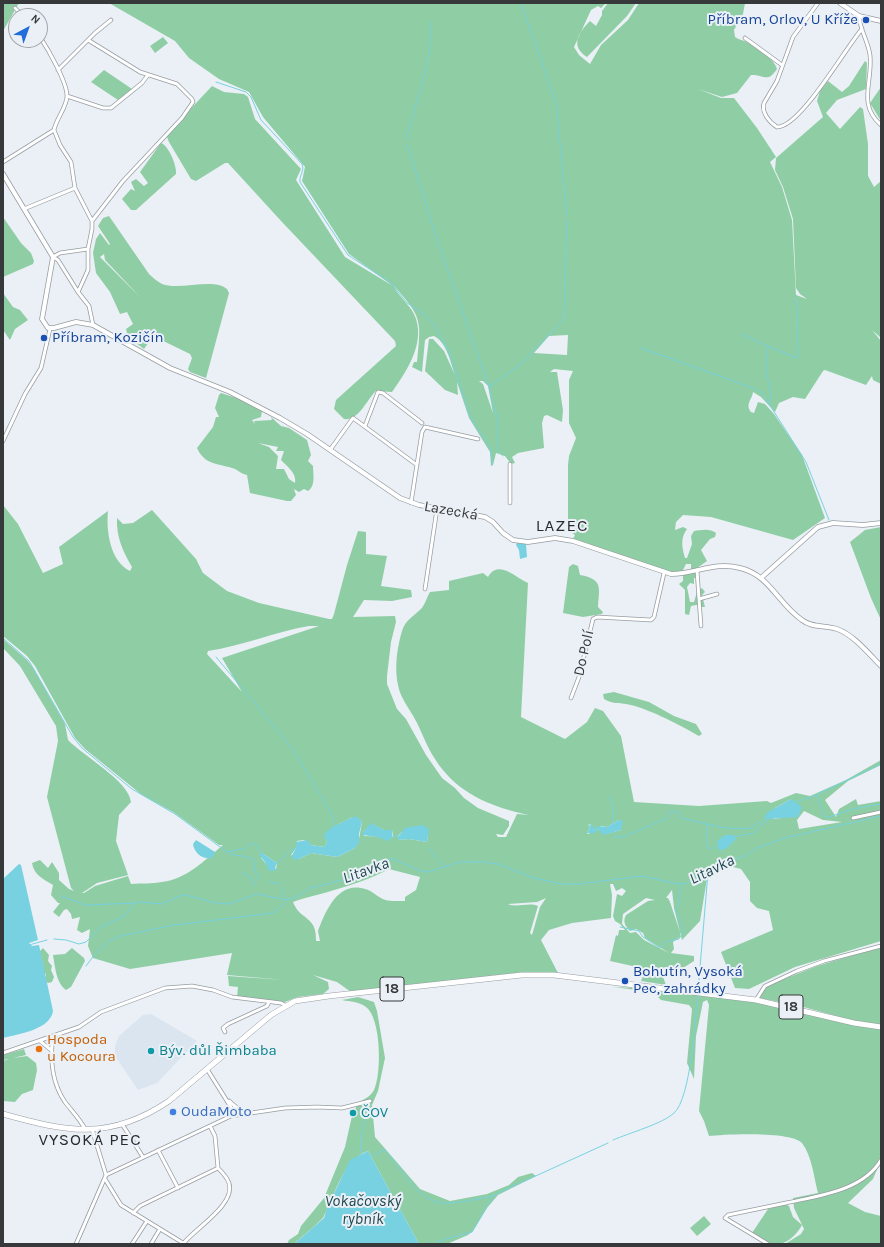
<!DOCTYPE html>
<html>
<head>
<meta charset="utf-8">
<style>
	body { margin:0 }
	#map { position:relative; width:884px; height:1247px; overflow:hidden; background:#eaf0f6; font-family:Karla,sans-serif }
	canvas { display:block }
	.frame { position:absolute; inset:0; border:4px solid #36383a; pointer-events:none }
	.north { position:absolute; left:8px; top:8px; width:40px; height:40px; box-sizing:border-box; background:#eaf0f6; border:1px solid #a2a6ab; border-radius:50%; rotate:41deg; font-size:11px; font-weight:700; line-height:16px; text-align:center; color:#36383a }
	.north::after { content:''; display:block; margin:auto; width:14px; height:18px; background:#226ed9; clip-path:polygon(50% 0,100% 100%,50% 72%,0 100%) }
</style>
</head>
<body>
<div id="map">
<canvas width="884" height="1247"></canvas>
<div class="frame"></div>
<div class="north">N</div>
</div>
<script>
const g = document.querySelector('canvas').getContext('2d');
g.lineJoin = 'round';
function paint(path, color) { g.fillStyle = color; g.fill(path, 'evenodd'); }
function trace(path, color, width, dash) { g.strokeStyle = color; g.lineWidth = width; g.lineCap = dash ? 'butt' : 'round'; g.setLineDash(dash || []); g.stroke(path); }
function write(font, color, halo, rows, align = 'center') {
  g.font = font + ' Karla,sans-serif'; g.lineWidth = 4; g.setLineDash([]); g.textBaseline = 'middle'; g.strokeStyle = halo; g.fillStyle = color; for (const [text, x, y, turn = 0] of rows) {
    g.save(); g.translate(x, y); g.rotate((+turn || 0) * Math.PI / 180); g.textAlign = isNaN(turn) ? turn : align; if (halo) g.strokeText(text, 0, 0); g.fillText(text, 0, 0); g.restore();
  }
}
paint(new Path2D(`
	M151 1014 197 1041 157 1083 138 1090 115 1056V1046L119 1036 143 1015Z`), '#dae5f0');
paint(new Path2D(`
	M3 3H19L3 31Z
	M109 3H606L601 8 598 6 591 10 574 47 579 55 590 64 601 45 628 20 639 3H745L743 14 734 30 735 37C739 40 743 40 747 42 757 48 774 58 777 69 767 84 764 74 751 75L737 93 722 97 698 89 721 98H734L757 128 776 157 770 162 782 187 792 220 796 295 807 299 800 294 796 288 793 219 783 187 775 170 776 158 823 117 817 101 820 91 828 81 842 92 849 86 865 61 867 63 866 89 837 100 826 113 840 129 860 107 863 109 868 144V176L874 187 881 181V338L872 330 881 341V384L873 380 872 376 866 385 825 370 823 371 805 399 793 397 779 403 775 412 761 397 753 392C752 400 745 404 751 412L754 413 758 402 765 404 774 414 802 455 825 518 793 540 711 517 683 515 676 522 675 530 683 527 687 529C680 538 682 548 685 558H687L692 544 691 536 694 531C701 530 710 528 716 533L715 537 710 539 701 550 707 561 697 568 699 576 694 578V584L690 583 687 587 690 602H694L697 592 702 588 705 592 702 595 705 607H701V604L691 606 689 615 685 614V590L679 584 683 581V574L691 572V564H686L682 572H669L573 539 575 535 571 532 568 521V465L569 456 576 438 569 423V380L573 371 554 369 550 372H557L563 410 562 422 547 415 544 416 542 423 544 448 518 453 512 457 515 463 511 464 505 456 496 453 493 465 491 466 490 452 469 418 457 382 458 395 445 390 425 371 429 339H433L444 351 455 375C450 361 447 343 434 336L429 337 425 340 422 372 412 367 414 362H417C421 321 423 318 394 286 398 296 409 304 414 314 427 341 407 371 392 392L376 391C367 399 359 421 344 419L334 409 336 400 396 346 395 341 282 222 228 163H225L196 181 191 179 169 142 167 137 169 132 212 86 224 92 244 94 248 97 255 119 301 169 296 180 345 257 393 286 349 254 302 181 305 167 263 117 249 92 219 79 189 58 175 41ZM568 335 567 355 534 353 549 336ZM479 381H483L488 386 493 413 483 384Z
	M608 3H636L627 16 587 57C570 46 578 33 590 21L596 26 602 15V11Z
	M163 37 168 43 155 53 150 46Z
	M104 70 132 89 118 100 91 82Z
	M881 87V121L870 103Z
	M161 143C169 146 177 166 176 174L136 210H131L122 199 131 189 135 191 131 182 136 179 144 186 148 183 140 172Z
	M109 216 149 274C153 278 157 281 162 284 180 291 213 277 227 289L229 293 206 378 190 372 188 369 192 358 190 354 153 336 144 349 128 337 126 329 133 324 127 312 120 314 110 292 96 273 93 253 96 239 100 233 109 245 110 244 98 226 103 218ZM104 254 105 260 141 298 100 257Z
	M3 217 21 243 31 253 34 261 33 264 3 277Z
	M3 293 13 307 20 310 28 320 15 329 10 340 3 330Z
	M221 393 240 399 262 411 261 417 252 420 255 424 254 421 272 420 271 417 281 426 289 428 307 440 311 455 308 461 313 466C313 474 316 486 308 491L304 489 299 492 294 489 296 495 291 501H287L250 493 247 475C242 474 239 471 235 469 219 463 205 466 197 448L213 427 216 417H219L215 408 219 395ZM258 443 278 447 276 451H284L281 460C288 467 297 474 295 483L289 479 284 469H276L278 456 269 447Z
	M3 505 18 524 43 573 63 564 59 547 108 511C106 531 110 561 130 571L132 567C123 552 116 536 117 518L123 524 133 523 152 510 196 559 203 573 227 591 259 603 329 619H332L334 614 347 565 358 531 366 532V554L387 556 381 586 411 590 412 597 392 601 364 600 353 617 395 616 396 622 391 642 387 676V684L397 709 406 719 426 755 442 778 455 788 464 798 478 808 509 821V826L503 835 496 834 498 837H506L517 814 529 815C491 807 456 793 435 759 427 747 423 735 417 723 413 714 406 706 402 697 393 677 396 652 402 631 405 620 414 616 422 608 425 604 427 597 430 592L449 590V581L483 573 488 577C498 559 515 577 528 583L521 717 565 739 587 722 595 708 603 711 621 736 634 802 699 806 767 801 771 803 796 793 810 796 846 780 881 760V765L848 781 825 800 836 817 839 809 856 799 858 805 881 801V941L795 967 749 989 735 988 721 952 773 930 769 911 757 908 750 901V882L741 869 721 864 737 857 709 867 700 921 682 940 674 908 672 890 666 898H668L670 902 680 932V937L673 942 674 949 671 953 694 956V961L683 968 667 967 660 969 666 985 641 981 646 969 610 961 616 935 618 936 619 930H625L620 924 615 921 613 916 617 894 622 896 626 891 622 888 616 891 613 884H610L612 895 611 918 572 923 549 930 541 940 558 973 524 972 351 992 337 982 313 975 328 982 329 989 323 994 298 997 285 1002 237 997 238 987 229 986 228 976 285 980 227 975 232 953 130 969 93 958 88 946 90 929 82 933 77 930 80 917 72 919 71 914 67 909 64 910 59 917 53 912 60 903H58L51 895 53 885C43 879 34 875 32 863L40 860 48 868 52 862 59 873V880L69 889 74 891 71 888 47 797 58 741 56 726 20 666 3 648V639L27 660 34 669 65 724 68 740C82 755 129 781 131 802L119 815 116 841 128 875 97 883 82 893H84L95 886 128 876 131 884C142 883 152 884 162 882 187 879 205 860 223 845H219L173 812 142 795 85 749 75 738 35 666 27 656 3 636ZM309 626H319L222 658 242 692 207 654 208 651C242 646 274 632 309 626ZM791 799 781 818 773 819 775 808ZM804 811 823 820 842 822 799 829 797 820ZM352 817H357L362 822 359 839 355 848 337 857 311 853 299 859 291 855 296 848 297 841 304 840 311 845 324 847 327 842 325 837C330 825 342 824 352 817ZM619 820 621 830 605 834 598 829 588 834 587 833 590 828 588 825 590 824 595 830 601 826 607 827ZM372 824 384 830H392L393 837 364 836 363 832ZM402 832 428 835 427 842 409 839 398 840V836ZM262 853 277 863 276 869 268 866 261 858ZM389 869 420 877 416 890 405 897V901C398 901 387 902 381 898 375 895 371 890 365 889 338 880 325 912 318 931L320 941H316C317 915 300 921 293 902 306 897 318 895 331 891 351 885 371 879 389 869ZM546 898 540 907 532 935 530 933 538 906C529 902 517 908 508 904L537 902ZM646 898 655 900 648 901 626 915C622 922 626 927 630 931L636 929 643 933 645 938 669 953 644 940 636 932 630 933 622 924 623 914Z
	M881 527V620L871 598 850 542 865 530Z
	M573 564 578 566 580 575C604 579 599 589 598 607L603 612 602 614 583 617 563 613 569 567Z
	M614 692 649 702 674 716 696 724 702 734 699 736C680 725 651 710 631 705 621 702 613 705 604 699L603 694Z
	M881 947V1025L858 1022 800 1006 759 998C759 992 764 988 769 985L817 966Z
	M43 948 49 955 48 961 52 966 51 970 54 977 52 982 48 983 45 981 46 974 41 971 40 965 43 962 39 959 37 954Z
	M72 948 84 958 85 961 71 987 66 990C56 983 55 966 53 955L65 954Z
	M613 987 637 988 755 1002 881 1029V1160L873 1179 848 1203 865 1212 881 1216V1244H785L801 1234 804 1229 794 1208 793 1198 818 1193C814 1178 812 1156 802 1143 792 1131 725 1134 709 1136L704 1121 699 1111 709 1005 707 1000 703 1002 696 1036 694 1079 687 1063 692 1009 689 1005 661 1000 653 992Z
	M358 997 374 1002 377 1011 385 1058 378 1091 372 1105 375 1137 420 1189 450 1201 487 1194 509 1185 518 1177 532 1173 536 1176 498 1195 487 1208 473 1231 468 1235 447 1244H419L368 1151C344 1159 334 1196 324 1216 323 1220 299 1239 294 1244H287L289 1240 298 1234 301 1226 324 1198 345 1147 352 1116 358 1103C364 1099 370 1097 374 1090 382 1073 381 1018 366 1007 358 1001 351 1002 342 1000Z
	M24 1049 26 1055 13 1058 27 1056 36 1063 37 1070 33 1090 22 1094 15 1102 3 1101V1061L9 1059 3 1060V1055Z
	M784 1204 789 1206 793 1217 802 1225C796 1236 784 1247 771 1244 765 1242 758 1236 752 1233L768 1209Z
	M704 1216 711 1224 697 1236 690 1228Z`), '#8fcea4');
paint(new Path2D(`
	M517 543 526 544 527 557 520 559 519 550 516 545Z
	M791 799 802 807 798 817 768 819 764 817 768 812Z
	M352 817H358L362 822 359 834V843L355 848 337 857 311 853 297 860 291 857 296 848V842L307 840 311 845 324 847 327 842 324 836C328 826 344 823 352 817Z
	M619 820 623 821 621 830 603 835 598 829 595 833H587L590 828 588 824 593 826 595 830 598 826 607 827Z
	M371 823 384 830H392V838L387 841 378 837 362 835 363 832Z
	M422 825 429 829 427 842 409 839 398 840V837L405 828Z
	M725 835H734L736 839 727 848 719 851 717 841Z
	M196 840 215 852 212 858C203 860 194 853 193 844Z
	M262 853 277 863 275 868 277 870 269 871 265 862 259 855Z
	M19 864 21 865 38 940 29 943 32 946 39 945 53 1011C50 1030 18 1034 3 1038V879Z
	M368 1151 419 1244H294L324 1218 327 1208 350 1160Z`), '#78d1e0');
trace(new Path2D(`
	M521 3 556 103 567 215
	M216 82 246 92 251 97 261 120 302 164C305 171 299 175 300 182L348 255 391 283 407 303 424 314 435 325 449 352 471 419 491 449 492 464
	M406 139C416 102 433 61 430 22
	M407 144 438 242 489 387
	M741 334 767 346
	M641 348 753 388 762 393 806 462 829 520
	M769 403 771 397 766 369 768 346 796 358 798 357 796 298
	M503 456C492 445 498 438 498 424 497 412 491 399 489 387L521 364 564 319 567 219
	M3 638 29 661 73 737 82 748 132 789 175 814 227 852C237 858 242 853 254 860L255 871 260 880
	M216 657 292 748 330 811 333 820 332 828
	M818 794 881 764
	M608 795 613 804V824
	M796 802 817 795 824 816 829 817 853 809 881 804
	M707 824V847L711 849 717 846
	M613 833 615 837H623L667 818 671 811 678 812 681 818 724 828 748 829 767 818
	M392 836H399
	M734 837 753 833 769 819
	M429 848 437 859
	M227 852 246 848 251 843 256 845 265 858
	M438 861 445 867
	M276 864 291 850 296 848
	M242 872 251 878 255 886
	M269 882 280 884
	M282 888 285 900
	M61 896 85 905 135 903
	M620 927 639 931 643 937 660 948 666 942 679 939 684 930 675 910 679 904 678 898 682 884
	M54 939 66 940 79 944 86 942 101 927 124 916 135 903 139 902 162 904 180 896 186 895 215 903 228 904 257 894 287 900 300 895 310 888 363 875 384 860 393 859 421 871 428 872 460 862H484L498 864 534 878 561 884H579L642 876 673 883 685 884 714 867 747 855 757 848 785 838 881 816
	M29 945 47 940
	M86 966 95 954 109 941 120 936 174 925 266 914 275 912 286 901
	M698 991 708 873
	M613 1140C629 1133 662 1124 674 1113 691 1098 695 1019 698 994
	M361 1154V1135L366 1119
	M372 1156 383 1150 387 1152C403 1172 420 1205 448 1203 463 1203 479 1198 494 1196
	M436 1242 472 1232 494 1195 608 1143`), '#78d1e0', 1);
const minor = new Path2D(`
	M818 3 793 37 777 81 764 103C761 112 769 122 777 127 800 128 846 47 862 29
	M15 8 23 16
	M859 16C860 30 868 41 870 55 873 82 857 104 881 125
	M40 37C48 49 67 82 67 96 67 107 56 119 54 130L60 145 71 162 75 188
	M745 38 782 65
	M88 40 140 72 177 84 192 99 193 102 182 118 123 181 92 221
	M58 70 95 33 111 20
	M67 96 103 108H111L142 83 148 75
	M3 162 54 130
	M24 209 75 188 92 221V229L88 249V270L78 292 89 306 93 325
	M53 257 58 260 78 292
	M53 257 60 253 88 249
	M365 426 378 392 383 393 422 423
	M3 441 25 394 41 368 50 329
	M330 450 353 418 417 465
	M510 464V503
	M411 503 422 432 425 427 478 439
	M697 570 699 599 717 594
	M425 589 437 509
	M699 599 701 626
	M571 698 579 677 593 619 597 617 651 620 654 617 664 573
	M853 818 881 812
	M756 1000 765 986 797 971 824 961 881 946
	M225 1032 223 1028 228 1024 267 1006 269 1002
	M53 1036C50 1058 52 1083 65 1102 71 1110 80 1119 85 1129
	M40 1041 51 1050
	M3 1053 79 1027 101 1012 165 988 192 986 213 990 232 997 281 1003 285 1005
	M229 1101 244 1114
	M231 1116 285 1108 317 1107 342 1108 370 1101
	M122 1124 143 1157
	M210 1126 215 1136 218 1168
	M158 1150 178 1188
	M106 1175 231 1116 232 1109 207 1069
	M105 1179 121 1205 183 1243
	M133 1213 140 1206 218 1168C222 1172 227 1177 229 1183 236 1205 194 1229 183 1244
	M76 1244 106 1175 92 1129
	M132 1244 147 1221
	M151 1244 160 1229
	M768 1244 725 1218 728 1215C747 1211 766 1207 786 1203 817 1196 863 1191 881 1160`);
const tertiary = new Path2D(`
	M840 3 859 16 881 21
	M3 174 53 257 42 319 48 328H54L76 322 93 325 170 368 230 392 280 418 307 434 400 498 419 505 485 517 493 522 503 533 513 540 528 542 555 538 573 541 671 574C696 574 714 561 740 568 770 575 778 604 802 620 812 628 825 625 837 629 854 635 869 654 881 666
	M762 577 818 527 833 523 863 525 881 523`);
const primary = new Path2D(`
	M3 1114C67 1132 110 1141 169 1101L271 1015 295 1001 329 996 522 975H554L756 1000 854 1023 881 1027`);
trace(minor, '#979da2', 4.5);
trace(tertiary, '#979da2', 5.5);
trace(primary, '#979da2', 6);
trace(minor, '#fff', 3);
trace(tertiary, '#fff', 4);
trace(primary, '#fff', 5);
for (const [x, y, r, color] of [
	[866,20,4,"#1a4fb4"],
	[44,338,4,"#1a4fb4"],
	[625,981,4,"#1a4fb4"],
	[39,1049,4,"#e8710a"],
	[151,1051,4,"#0f9aa8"],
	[173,1112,4,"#3f7fe0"],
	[353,1113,4,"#0f9aa8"]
]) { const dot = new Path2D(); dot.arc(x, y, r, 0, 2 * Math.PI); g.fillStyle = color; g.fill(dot); trace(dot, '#eaf0f6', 1.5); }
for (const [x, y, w] of [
	[392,989,24],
	[791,1007,24]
]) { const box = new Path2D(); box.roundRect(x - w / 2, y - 12, w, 24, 3); g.fillStyle = '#eaf0f6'; g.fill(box); trace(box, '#36383a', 1); }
write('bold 14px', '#36383a', null, [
	["18",392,989],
	["18",791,1007]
]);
write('15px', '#164399', '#eaf0f6', [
	["Příbram, Orlov, U Kříže",858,20,"right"],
	["Příbram, Kozičín",52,338],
	["Bohutín, Vysoká",633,972],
	["Pec, zahrádky",633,989]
], 'left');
write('15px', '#36383a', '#eaf0f6', [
	["Lazecká",451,511,10],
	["Do Polí",584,653,-77]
]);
write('15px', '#c56008', '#eaf0f6', [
	["Hospoda",47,1040],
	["u Kocoura",47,1057]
], 'left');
write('15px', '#0d838f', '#eaf0f6', [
	["Býv. důl Řimbaba",159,1051],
	["ČOV",361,1113]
], 'left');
write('15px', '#366cbe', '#eaf0f6', [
	["OudaMoto",181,1112]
], 'left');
write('italic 16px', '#204950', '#eaf0f6', [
	["Litavka",712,870,-26],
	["Litavka",366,871,-20],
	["Vokačovský",363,1201],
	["rybník",363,1219]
]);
g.letterSpacing = '1px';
write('17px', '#282c31', '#eaf0f6', [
	["LAZEC",562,526],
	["VYSOKÁ PEC",90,1140]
]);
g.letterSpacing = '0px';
</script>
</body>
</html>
